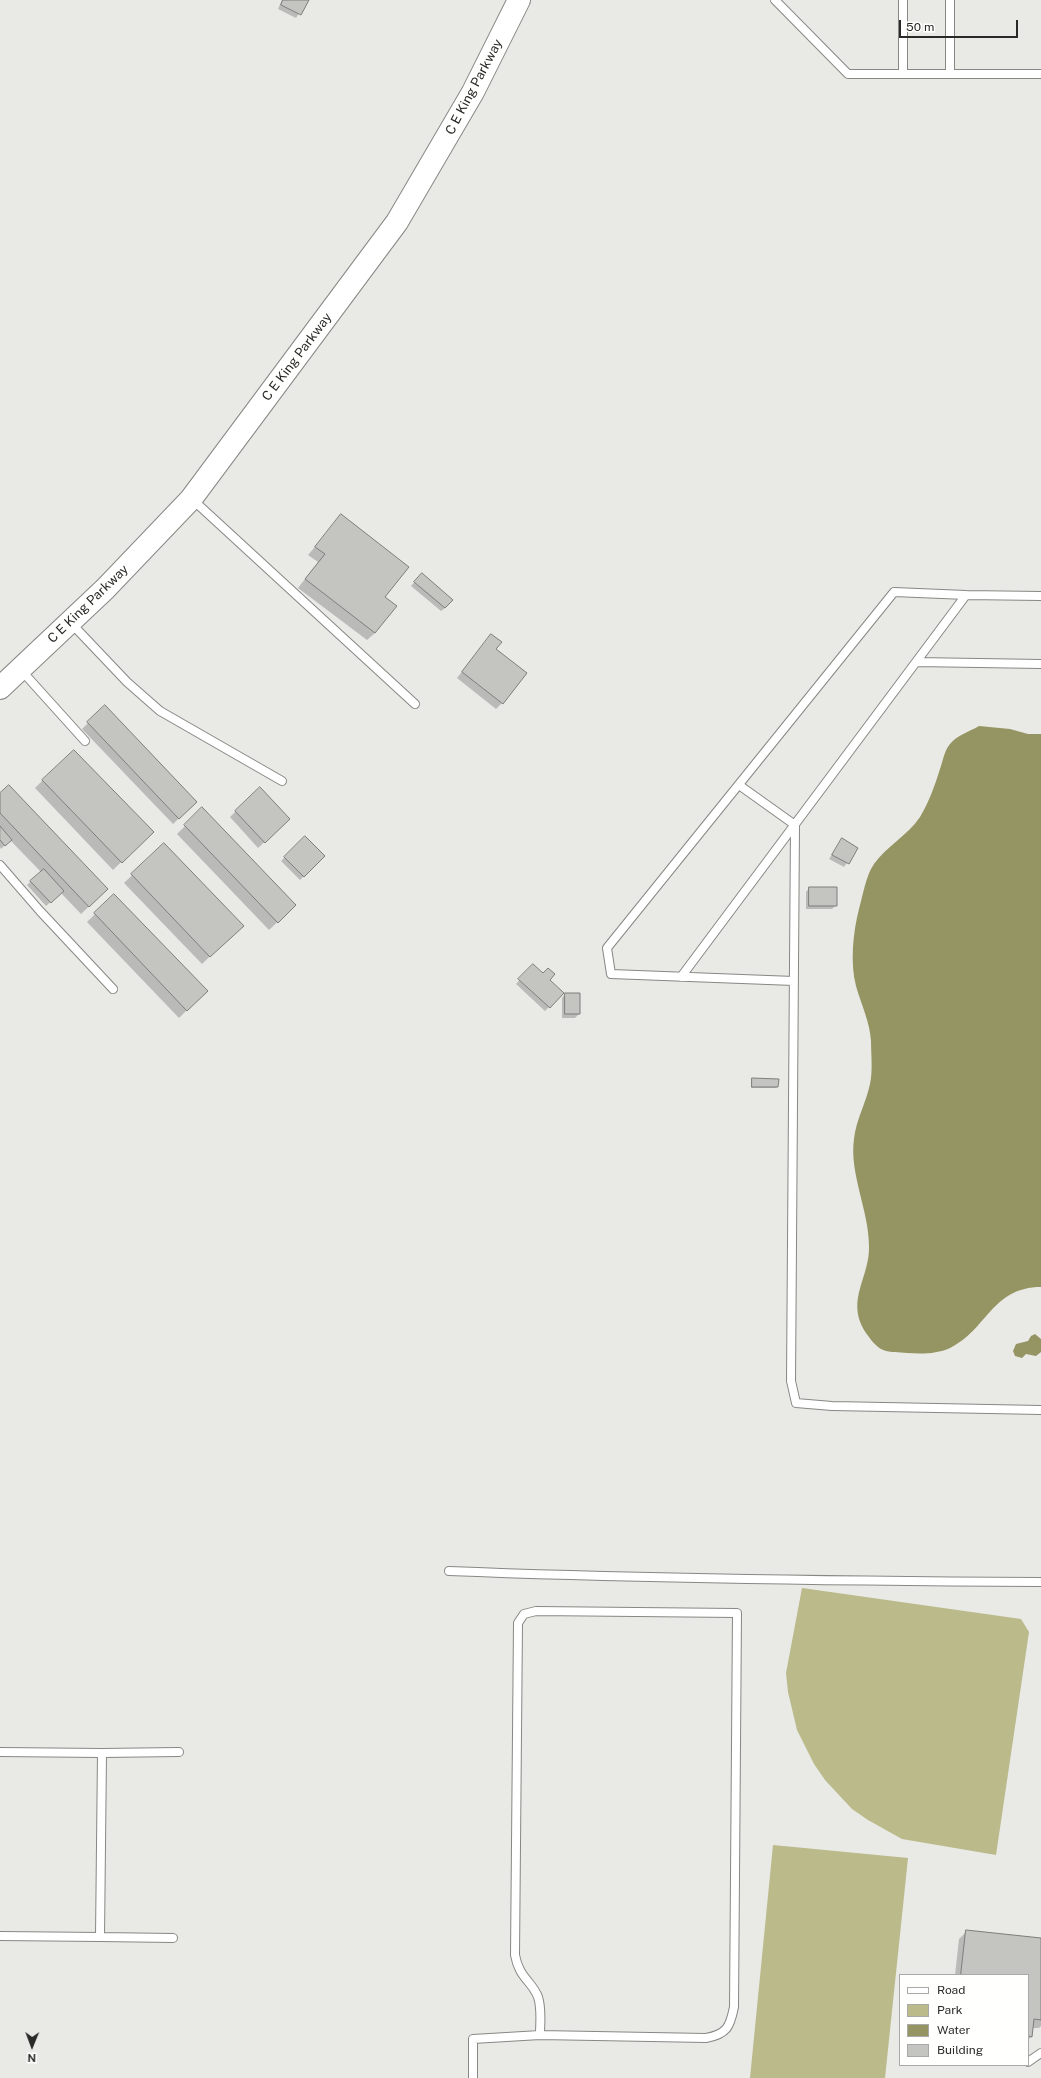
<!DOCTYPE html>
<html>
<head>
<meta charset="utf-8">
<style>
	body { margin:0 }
	#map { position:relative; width:1041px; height:2078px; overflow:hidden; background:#e9e9e6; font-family:"Public Sans",sans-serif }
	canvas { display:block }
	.legend { position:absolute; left:899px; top:1974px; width:130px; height:92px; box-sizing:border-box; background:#fffffe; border:1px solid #a9a9a8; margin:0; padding:5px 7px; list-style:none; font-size:12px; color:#292928 }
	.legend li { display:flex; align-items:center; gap:8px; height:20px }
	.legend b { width:20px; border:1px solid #a9a9a8 }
	.north { position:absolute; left:12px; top:2026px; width:40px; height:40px; -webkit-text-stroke:3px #fffffe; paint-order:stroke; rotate:181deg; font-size:11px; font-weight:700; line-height:16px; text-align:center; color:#292928 }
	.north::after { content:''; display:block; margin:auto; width:14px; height:18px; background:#292928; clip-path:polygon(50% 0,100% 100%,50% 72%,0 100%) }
	.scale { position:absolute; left:899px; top:20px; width:119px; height:18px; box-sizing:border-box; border:2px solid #292928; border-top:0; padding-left:5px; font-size:12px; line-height:14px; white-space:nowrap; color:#292928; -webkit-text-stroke:3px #fffffe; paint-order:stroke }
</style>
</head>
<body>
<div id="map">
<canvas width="1041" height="2078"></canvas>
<ul class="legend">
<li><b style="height:5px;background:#fff"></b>Road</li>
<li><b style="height:11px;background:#baba8a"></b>Park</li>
<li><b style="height:11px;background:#959563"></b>Water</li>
<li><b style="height:11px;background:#c4c4c1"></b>Building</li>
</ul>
<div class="north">N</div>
<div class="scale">50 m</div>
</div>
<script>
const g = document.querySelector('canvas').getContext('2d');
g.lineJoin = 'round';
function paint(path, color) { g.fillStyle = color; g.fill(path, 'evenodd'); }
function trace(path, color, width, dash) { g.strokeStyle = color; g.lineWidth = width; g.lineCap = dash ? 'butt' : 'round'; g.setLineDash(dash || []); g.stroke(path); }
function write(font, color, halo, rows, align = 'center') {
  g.font = font + ' "Public Sans",sans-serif'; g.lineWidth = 3.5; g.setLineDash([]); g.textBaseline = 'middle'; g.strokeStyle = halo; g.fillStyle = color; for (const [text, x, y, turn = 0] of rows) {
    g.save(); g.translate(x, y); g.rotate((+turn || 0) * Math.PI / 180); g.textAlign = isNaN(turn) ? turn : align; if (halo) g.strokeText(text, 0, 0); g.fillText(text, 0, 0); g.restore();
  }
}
paint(new Path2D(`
	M802 1588 1021 1619 1029 1632 996 1855 902 1839 868 1820 852 1809 825 1780 814 1764 797 1730 788 1692 786 1673Z
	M773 1845 908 1858 885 2078H750Z`), '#baba8a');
paint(new Path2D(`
	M979 726 1010 729 1028 734H1041V1287C992 1287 987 1330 950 1348 937 1354 922 1354 907 1353 900 1352 888 1353 881 1349 875 1346 868 1336 864 1330 846 1299 870 1277 869 1246 869 1211 849 1173 854 1139 856 1120 866 1103 870 1084 873 1071 871 1055 871 1041 870 1022 861 1004 856 986 850 963 853 932 859 909 863 895 866 875 874 864 887 846 908 835 920 817 929 802 935 785 940 769 943 761 944 751 950 744 957 735 969 732 979 726Z
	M1035 1334 1041 1339V1352L1036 1356 1026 1354 1022 1358 1015 1356 1013 1351 1016 1344 1028 1341 1031 1336Z`), '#959563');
paint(new Path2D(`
	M282 0H308L296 18 278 9Z
	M341 516 375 633 367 640 298 588 318 562 308 555Z
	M418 578 445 608 441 611 411 586Z
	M491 635 495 649 502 703 496 709 457 678Z
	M105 706 196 802 173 824 82 729Z
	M43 780 152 832 113 870 35 788Z
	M0 795 99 897 81 914 61 893 46 906 27 885 41 872 10 840 1 849 0 847Z
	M202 809 295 905 269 930 177 834Z
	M236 811 283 825 258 848 230 817Z
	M305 838 324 856 300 880 281 861Z
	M842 840 857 848 844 867 829 859Z
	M164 844 234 933 202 964 124 883Z
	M809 888 836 905 832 909H806V892Z
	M114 895 198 999 179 1018 87 922Z
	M533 965 563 993 545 1011 516 984Z
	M565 994 579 1014 575 1018H562V998Z
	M752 1079 777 1087 776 1088H751Z
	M967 1931 1041 1939V2026L1039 2028H1032V2036L1028 2040V1975H955L959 1939Z`), '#0003');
const building = new Path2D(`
	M283 0H309L301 15 281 5Z
	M341 514 409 567 385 597 397 606 375 633 305 579 325 554 315 547Z
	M422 573 453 600 445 608 414 582Z
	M491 634 502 642 496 649 527 673 503 704 462 672Z
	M105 705 197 802 179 819 87 722Z
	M74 750 154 832 122 863 42 780Z
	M9 785 108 889 89 907 0 813V793Z
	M260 787 290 819 265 843 235 811Z
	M202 807 296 905 278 923 184 825Z
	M0 826 12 840 5 846 0 840Z
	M305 836 325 856 304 877 284 857Z
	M842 838 858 848 849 864 832 855Z
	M164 843 244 926 210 957 131 874Z
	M44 869 64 891 51 903 30 881Z
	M809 887H837V906H809Z
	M114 894 208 991 187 1011 94 913Z
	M533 964 543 973 548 968 555 974 550 980 564 993 550 1008 518 979Z
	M565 993H580V1014H565Z
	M752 1078 779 1079 778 1087H752Z
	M966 1930 1041 1938V2020L1034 2019 1032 2037 1028 2036V1975H961Z`);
paint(building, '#c4c4c1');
trace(building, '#7d7d7a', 1);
const lane = new Path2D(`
	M775 0 848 74H1041
	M903 0V74
	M950 0V74
	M192 499 415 704
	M70 622 127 682 160 711 282 781
	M917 662 1041 664
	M21 670 85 741
	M739 785 795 825 791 1381 796 1403 832 1406 1041 1410
	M0 865 40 911 113 989
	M681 977 966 595 1041 596
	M794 981 611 974 607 948 894 592 966 595
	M449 1571C646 1579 843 1581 1041 1582
	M0 1752 102 1753 100 1937 0 1936
	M102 1753 179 1752
	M100 1937 173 1938
	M1028 2062 1041 2053
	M473 2078V2039L540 2035 706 2038C727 2034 730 2027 734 2007L737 1613 536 1611 524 1614 518 1623 515 1955C519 1978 532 1981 538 1997 542 2009 540 2022 540 2035`);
const secondary = new Path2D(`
	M0 688 105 589 191 499 397 222 473 92 519 0`);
trace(lane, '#878784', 10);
trace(secondary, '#878784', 24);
trace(lane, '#fff', 8);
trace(secondary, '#fff', 22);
write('13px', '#292928', '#fffffe', [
	["C E King Parkway",474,87,-62],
	["C E King Parkway",297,357,-53],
	["C E King Parkway",88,604,-44]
]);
</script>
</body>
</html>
